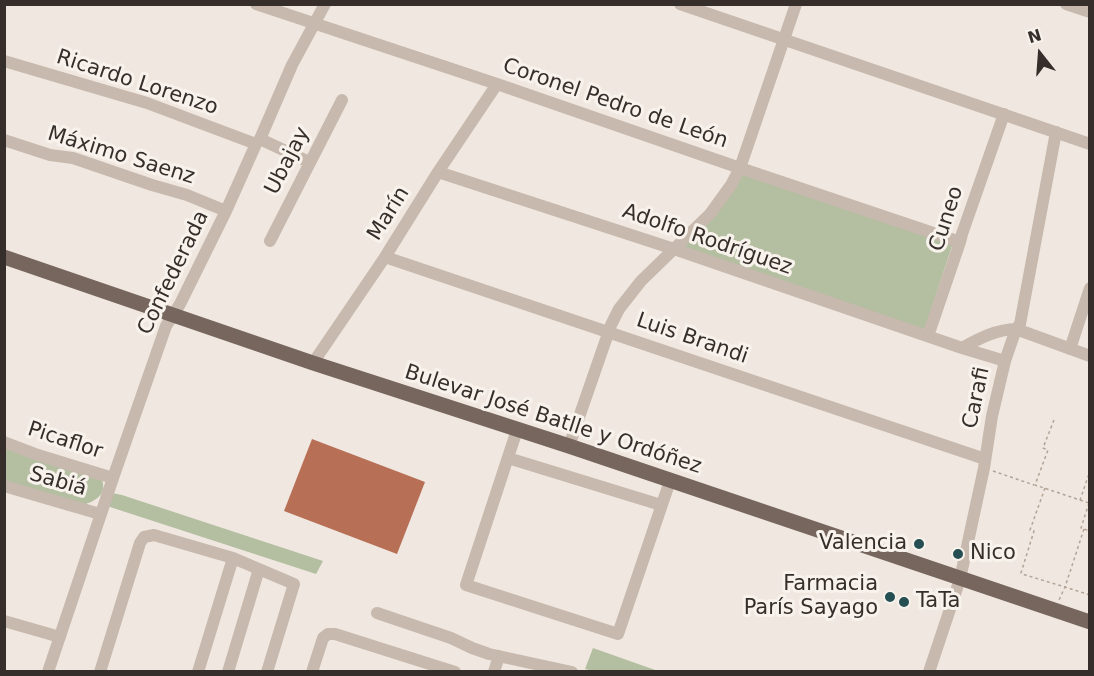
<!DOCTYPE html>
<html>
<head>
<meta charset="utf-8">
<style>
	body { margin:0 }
	#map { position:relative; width:1094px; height:676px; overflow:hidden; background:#f0e8e0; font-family:"DejaVu Sans",sans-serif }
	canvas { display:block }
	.frame { position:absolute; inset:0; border:6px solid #362e2b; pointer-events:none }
	.north { position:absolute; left:1010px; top:24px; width:60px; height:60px; -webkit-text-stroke:4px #f8f2ec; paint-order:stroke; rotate:343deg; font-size:16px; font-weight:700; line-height:24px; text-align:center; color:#362e2b }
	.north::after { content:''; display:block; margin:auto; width:21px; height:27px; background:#362e2b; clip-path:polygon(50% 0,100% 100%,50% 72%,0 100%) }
</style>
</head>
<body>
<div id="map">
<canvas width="1094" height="676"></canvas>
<div class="frame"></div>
<div class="north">N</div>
</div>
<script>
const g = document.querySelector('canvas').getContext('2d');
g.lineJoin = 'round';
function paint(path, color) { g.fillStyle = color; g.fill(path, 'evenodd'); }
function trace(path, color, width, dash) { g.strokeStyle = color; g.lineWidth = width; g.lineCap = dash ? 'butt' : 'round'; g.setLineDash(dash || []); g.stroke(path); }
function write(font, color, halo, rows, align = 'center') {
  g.font = font + ' "DejaVu Sans",sans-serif'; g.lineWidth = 6; g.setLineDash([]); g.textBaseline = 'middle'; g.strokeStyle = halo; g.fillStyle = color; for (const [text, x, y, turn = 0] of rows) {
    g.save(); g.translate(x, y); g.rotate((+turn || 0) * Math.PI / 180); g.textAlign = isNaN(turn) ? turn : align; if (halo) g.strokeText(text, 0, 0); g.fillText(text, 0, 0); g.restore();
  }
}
paint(new Path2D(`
	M741 173 953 243 925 328 922 329 684 248 685 242Z
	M4 447 102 480C107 494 96 501 83 505L5 483Z
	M112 493 122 495 323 561 316 574 107 506Z
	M593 648 658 671H592L585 669Z`), '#b4bea1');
paint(new Path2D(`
	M312 439 425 482 397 554 284 511Z`), '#b76f56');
trace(new Path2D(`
	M1054 420 1043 448 1048 450 1035 485 1080 500 1090 471
	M993 471 1034 485
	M1045 488 1030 530 1034 531 1021 573 1022 574 1065 587 1059 600
	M1080 500 1089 503
	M1089 503 1081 528 1090 531
	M1084 529 1065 587 1090 595`), '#b3a397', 1.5, [3, 3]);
trace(new Path2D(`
	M256 4 497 84 740 168 960 242
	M680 4 1090 144
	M1066 4 1090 12
	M4 61 147 103 256 144
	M260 139 309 162
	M4 140 50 155 73 158 152 185 187 195 226 211
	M438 172 674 249 962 348C978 339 997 329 1016 329L1090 356
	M270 241 342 100
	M385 257 985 459
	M928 336 960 242 962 234 1004 114
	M962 348 1005 361
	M1070 349 1090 288
	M313 363 385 257 438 172 497 84
	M517 430 466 585 618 634 670 481
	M4 442 38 455 113 478
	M569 446 611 325 619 309 641 281 710 214 731 185 740 168 796 4
	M508 458 661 505
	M4 486 100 514
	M377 613 451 638 472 648 489 654 572 672
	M4 621 60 637
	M48 672 113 478 166 326 180 304 226 211 256 144 260 139 292 65 325 4
	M100 672 140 543 144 537 154 535 233 558 294 584 267 672
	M198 672 233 558
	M228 672 259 569
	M312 672 323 638 328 634H335L455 672
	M494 672 499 656
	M929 672 960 579 984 468 992 416 1005 361 1016 329 1020 324 1056 132`), '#c7b9ad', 12);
trace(new Path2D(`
	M4 257 313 363 569 446 1090 622`), '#76665e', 15);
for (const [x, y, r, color] of [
	[919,544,6,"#254f53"],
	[958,554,6,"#254f53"],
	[890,597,6,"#254f53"],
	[904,602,6,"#254f53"]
]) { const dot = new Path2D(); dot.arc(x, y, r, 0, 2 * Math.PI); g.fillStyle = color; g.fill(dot); trace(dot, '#f8f2ec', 2); }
write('21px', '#362e2b', '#f8f2ec', [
	["Ricardo Lorenzo",137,83,18],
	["Coronel Pedro de León",615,104,19],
	["Máximo Saenz",121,156,17],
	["Ubajay",288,161,-63],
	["Marín",389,214,-58],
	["Cuneo",947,219,-72],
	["Adolfo Rodríguez",707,240,19],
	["Confederada",174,273,-64],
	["Luis Brandi",692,339,19],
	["Carafi",977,398,-78],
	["Bulevar José Batlle y Ordóñez",553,420,18],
	["Picaflor",65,441,18],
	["Sabiá",58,482,16]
]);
write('21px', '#362e2b', '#f8f2ec', [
	["Valencia",907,544],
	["Nico",970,554,"left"],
	["Farmacia",878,585],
	["París Sayago",878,609],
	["TaTa",916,602,"left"]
], 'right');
</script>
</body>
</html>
